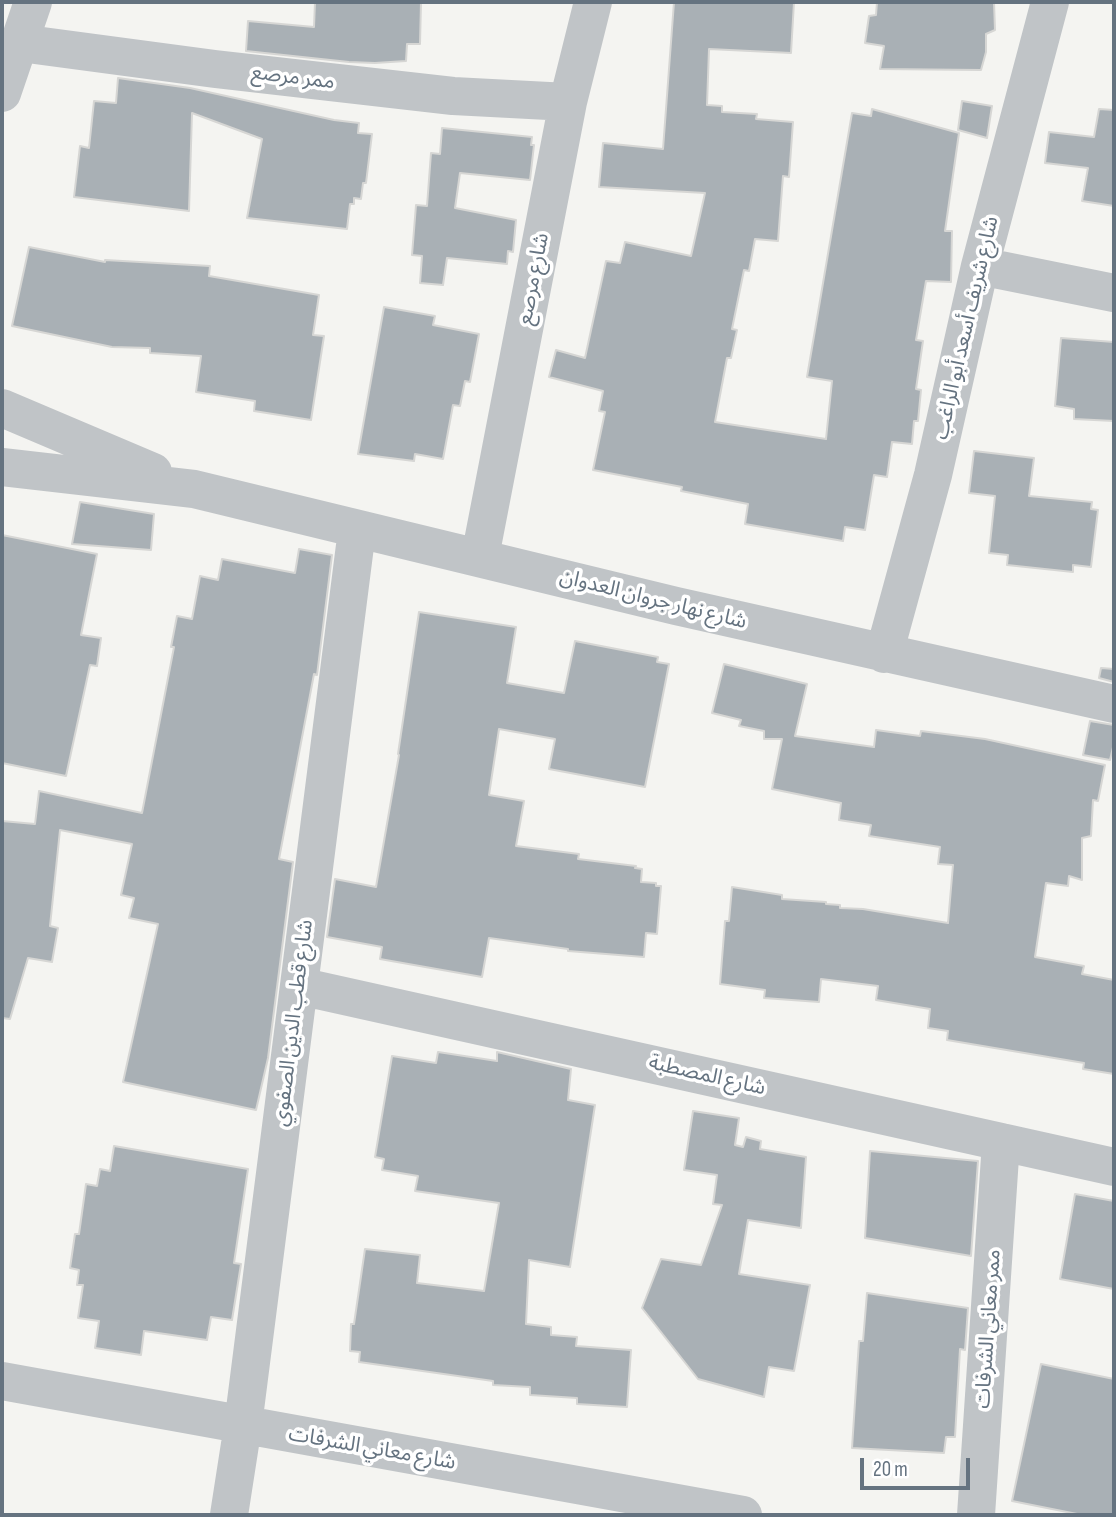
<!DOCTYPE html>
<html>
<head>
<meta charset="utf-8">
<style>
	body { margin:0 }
	#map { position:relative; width:1116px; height:1517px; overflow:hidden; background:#f4f4f1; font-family:"Sofia Sans Condensed",sans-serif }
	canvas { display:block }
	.frame { position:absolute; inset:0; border:4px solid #657380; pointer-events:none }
	.scale { position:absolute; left:860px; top:1458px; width:110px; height:32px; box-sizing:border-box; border:4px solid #657380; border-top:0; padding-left:9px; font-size:21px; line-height:24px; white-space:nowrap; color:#657380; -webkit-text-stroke:5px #fff; paint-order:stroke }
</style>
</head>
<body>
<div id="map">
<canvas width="1116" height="1517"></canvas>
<div class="frame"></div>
<div class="scale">20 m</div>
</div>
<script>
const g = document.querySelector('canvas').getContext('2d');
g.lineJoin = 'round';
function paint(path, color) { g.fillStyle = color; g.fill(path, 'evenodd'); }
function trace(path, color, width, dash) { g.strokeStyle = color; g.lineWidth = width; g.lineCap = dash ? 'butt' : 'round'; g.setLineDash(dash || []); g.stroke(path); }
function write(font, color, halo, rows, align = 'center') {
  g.font = font + ' "Sofia Sans Condensed","Noto Sans Arabic",sans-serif'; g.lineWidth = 7; g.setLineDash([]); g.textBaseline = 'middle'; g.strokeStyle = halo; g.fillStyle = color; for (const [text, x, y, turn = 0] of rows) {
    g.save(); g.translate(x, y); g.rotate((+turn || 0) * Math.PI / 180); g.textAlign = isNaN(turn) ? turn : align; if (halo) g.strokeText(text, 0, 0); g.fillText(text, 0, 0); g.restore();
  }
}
const building = new Path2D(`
	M315 2H421L420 44H407L406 61 375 63 349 62 246 51 248 21 314 27Z
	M674 2H794L791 53 709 49 707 105 722 106V112L757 114 756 119 793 122 789 177 783 176 778 241 755 239 749 271 744 270 732 329 737 330 731 358H727L715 422 826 439 832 381 807 377 852 113 871 116 872 109 959 133 945 231H952L951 282 926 281 916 340 923 341 916 389 921 390 918 421H914L912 444 892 442 887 477 874 475 865 530 845 527 843 541 745 524 748 504 681 491 682 487 593 470 605 412 599 411 603 391 549 377 556 350 585 358 606 261 620 263 625 242 691 256 705 193 599 187 603 143 663 149Z
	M877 2H994L995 30 986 34V52L981 70 880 69 884 46 865 43 869 16 876 15Z
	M118 78 190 88 334 120 359 123 358 133 372 134 366 183H363L361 199 354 198V204H350L347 229 247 218 262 139 192 113 189 211 74 197 80 146 89 148 94 101 116 103Z
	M962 101 992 106 987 138 958 130Z
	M1099 109 1114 110V206L1082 201 1088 168 1045 163 1049 132 1094 137Z
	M442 128 532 137 531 145H534L530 180 460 173 455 208 516 220 513 252 508 251 507 264 447 258 443 285 420 283 422 256 412 255 416 205 427 206 431 153 440 154Z
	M29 247 105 262V260L210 266 209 276 319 295 313 335 324 336 311 420 254 411 255 401 196 392 201 356 150 353V348L112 347 12 326Z
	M384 307 435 316 433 325 479 334 470 382 465 381 460 406 453 405 443 459 415 454 414 461 358 454Z
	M1061 338 1114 342V421L1074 419V409L1055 406Z
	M974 451 1034 458 1029 496 1092 502 1091 509 1098 510 1091 567 1073 565V572L1007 565 1008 555 989 553 995 496 969 493Z
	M80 502 154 514 151 550 72 544Z
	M2 535 97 554 81 635 101 638 97 666 90 665 66 776 2 763Z
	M299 549 332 555 317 675 314 674 279 859 293 862 268 1058 256 1110 123 1082 158 924 129 918 134 898 121 895 132 844 60 830 50 926 58 928 52 962 28 958 10 1019 2 1018V821L35 824 39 791 142 813 174 647H171L177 616 192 619 200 576 218 580 222 559 295 573Z
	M419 612 516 627 507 683 564 693 575 641 658 657 657 662 669 664 645 787 549 769 555 739 499 729 489 795 524 801 516 846 579 854 578 859 636 866 635 868 642 869 641 882 656 883V886H661L657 934 646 933 644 957 568 951V949L489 938 482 977 380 959 382 947 327 937 335 879 376 887 399 755 398 754Z
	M724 664 807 684 795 736 874 747 876 730 920 736 921 731 985 739 1105 765 1098 801 1093 800 1091 836 1082 838V880L1069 876 1068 886 1046 883 1035 957 1084 966 1082 974 1114 980V1074L1083 1069 1084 1063 947 1040 948 1031 928 1028 930 1009 876 1000 878 986 821 979 819 1002 764 998 765 990 720 984 725 921H729L732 887 782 895V899L826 902V904L840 905V908L863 909 948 923 953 865 938 864 940 847 869 836 871 825 839 820 841 803 772 789 782 739H764V731L739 726 741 720 712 713Z
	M1101 668 1114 669V682L1099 678Z
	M1090 721 1114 725V743L1110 760 1083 755Z
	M438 1052 497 1061V1052L571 1069 568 1100 595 1105 570 1267 529 1260 526 1324 551 1327V1335L577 1337 576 1346 631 1350 627 1407 577 1404V1398L530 1395V1387L493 1385V1381L359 1362 360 1352 350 1351 351 1324H354L365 1249 420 1255 417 1283 484 1291 499 1203 415 1191 418 1176 382 1170 384 1159 375 1157 392 1056 436 1063Z
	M693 1111 739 1118 735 1145 743 1147 746 1137 761 1141 760 1149 806 1157 801 1228 748 1220 739 1274 810 1285 794 1371 769 1367 764 1397 698 1379 642 1308 661 1259 701 1265 722 1205 713 1204 717 1175 684 1170Z
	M114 1146 248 1169 234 1263 241 1264 232 1320 211 1317 207 1340 144 1331 141 1355 95 1348 99 1321 78 1318 83 1285H77L79 1270 70 1268 75 1234H79L86 1184 97 1186 100 1169 110 1171Z
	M870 1151 978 1161 971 1256 865 1238Z
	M1075 1194 1114 1201V1289L1060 1279Z
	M867 1293 968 1308 965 1350 960 1349 955 1437H946L944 1453 852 1448 859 1341H863Z
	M1041 1364 1114 1379V1515H1082L1012 1501Z`);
paint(building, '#a9b0b5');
trace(building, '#d6d6d4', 2);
trace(new Path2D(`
	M20 43 215 69 453 96 568 102
	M2 93 33 2
	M980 266 1114 293
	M2 408 153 472
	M2 467 194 489 676 606 1114 704
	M480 557 568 102 593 2
	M884 654 933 475 980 266 1050 2
	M299 986 1114 1167
	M2 1381 743 1515
	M229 1515 243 1425 357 530
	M976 1515 1001 1142`), '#c0c4c7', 38);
write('21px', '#657380', '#fff', [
	["ممر مرصع",293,78,7],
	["شارع مرصع",534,279,-79],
	["شارع شريف أسعد أبو الراغب",967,328,-77],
	["شارع نهار جروان العدوان",653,600,14],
	["شارع قطب الدين الصفوي",294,1023,-83],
	["شارع المصطبة",707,1076,13],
	["ممر معاني الشرفات",989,1329,-86],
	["شارع معاني الشرفات",372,1449,10]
]);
</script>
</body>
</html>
